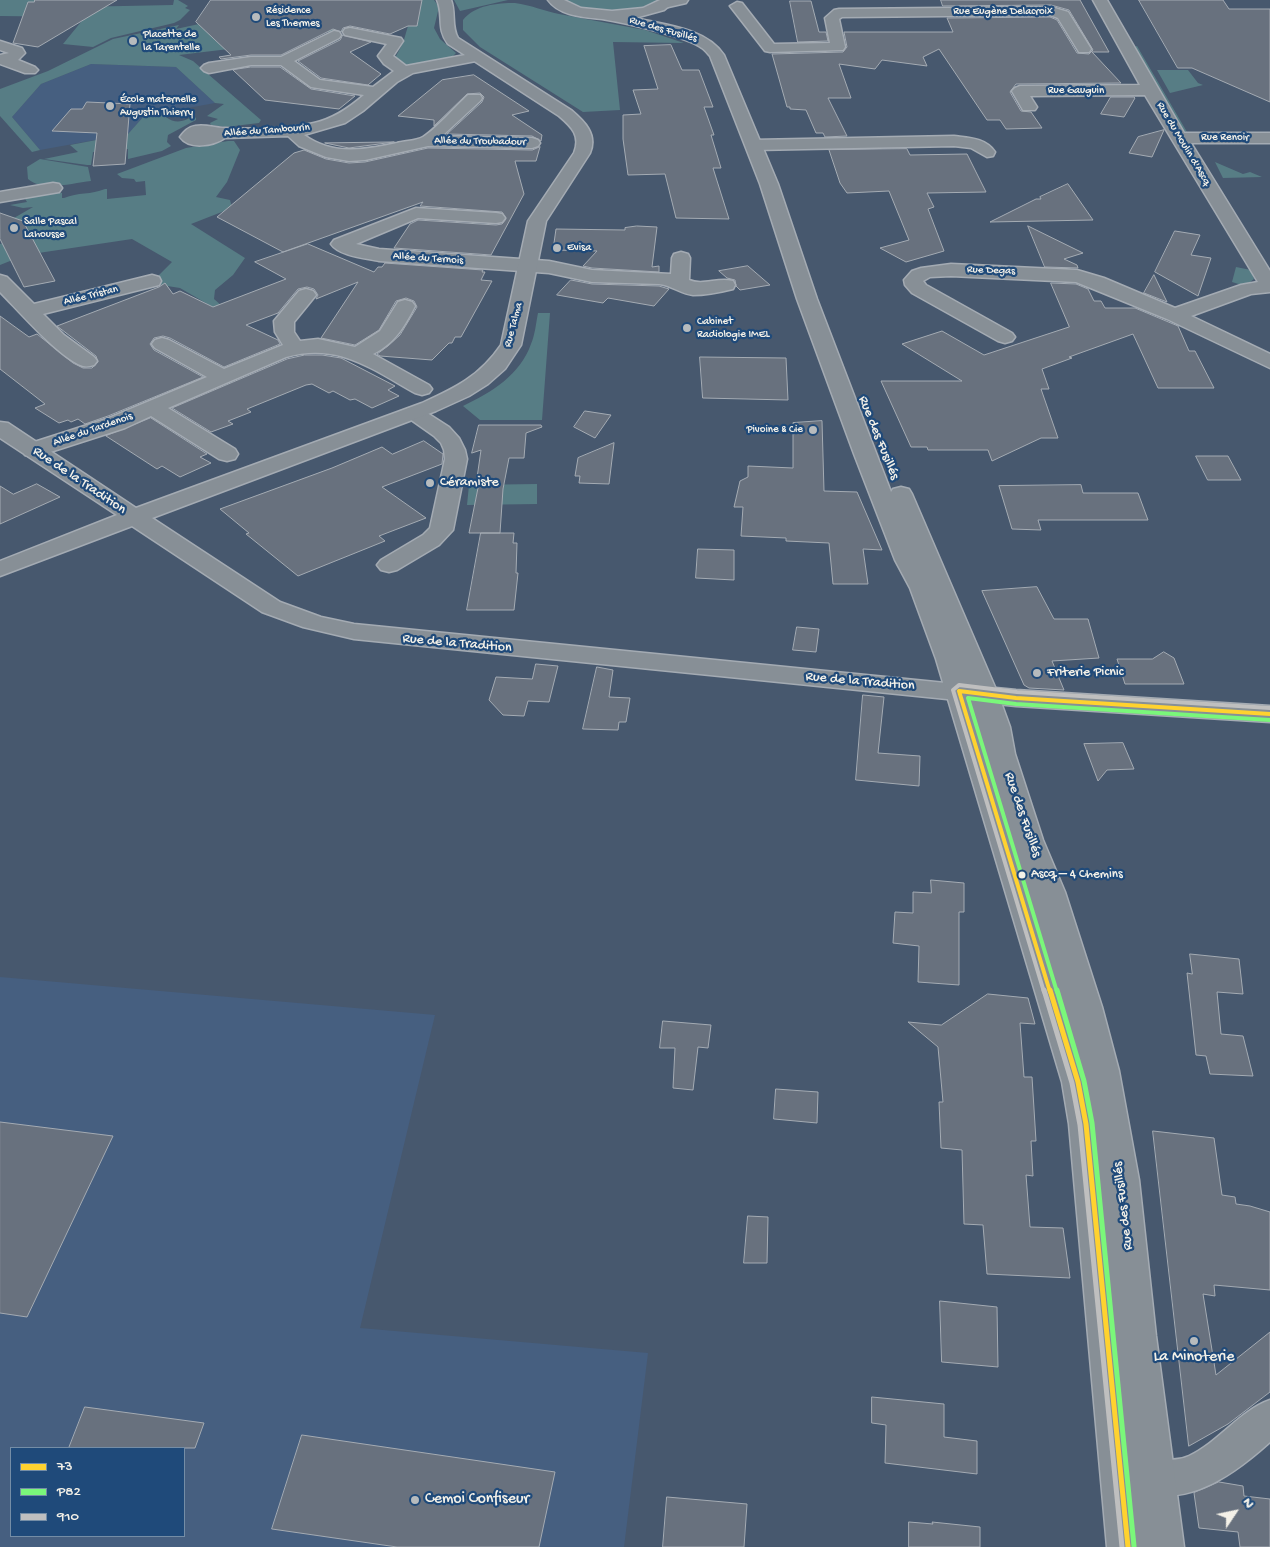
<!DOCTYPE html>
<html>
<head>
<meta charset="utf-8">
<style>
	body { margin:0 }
	#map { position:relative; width:1270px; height:1547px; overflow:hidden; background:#47586e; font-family:"Gochi Hand",sans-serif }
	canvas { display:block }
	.legend { position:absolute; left:10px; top:1447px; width:175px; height:90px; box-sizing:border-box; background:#1f4a7a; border:1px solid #748da6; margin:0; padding:6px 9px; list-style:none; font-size:15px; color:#f4f1e8 }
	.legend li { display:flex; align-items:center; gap:10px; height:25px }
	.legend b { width:25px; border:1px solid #748da6 }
	.north { position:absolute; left:1210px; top:1487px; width:50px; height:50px; -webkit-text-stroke:4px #1f4a7a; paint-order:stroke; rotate:56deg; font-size:14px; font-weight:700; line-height:20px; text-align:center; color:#f4f1e8 }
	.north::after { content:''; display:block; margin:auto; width:18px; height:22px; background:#f4f1e8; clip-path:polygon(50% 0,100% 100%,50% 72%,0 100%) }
</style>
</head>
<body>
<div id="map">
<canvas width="1270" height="1547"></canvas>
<ul class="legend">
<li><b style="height:6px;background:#ffd22f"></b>73</li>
<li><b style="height:6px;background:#7af77a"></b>P82</li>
<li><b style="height:6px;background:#bfbfbf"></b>910</li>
</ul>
<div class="north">N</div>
</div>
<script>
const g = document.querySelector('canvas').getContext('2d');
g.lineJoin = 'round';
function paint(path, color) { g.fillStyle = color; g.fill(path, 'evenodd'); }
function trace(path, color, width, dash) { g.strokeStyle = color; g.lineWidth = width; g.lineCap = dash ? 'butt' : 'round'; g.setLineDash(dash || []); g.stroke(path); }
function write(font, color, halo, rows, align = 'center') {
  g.font = font + ' "Gochi Hand",sans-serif'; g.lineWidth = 4.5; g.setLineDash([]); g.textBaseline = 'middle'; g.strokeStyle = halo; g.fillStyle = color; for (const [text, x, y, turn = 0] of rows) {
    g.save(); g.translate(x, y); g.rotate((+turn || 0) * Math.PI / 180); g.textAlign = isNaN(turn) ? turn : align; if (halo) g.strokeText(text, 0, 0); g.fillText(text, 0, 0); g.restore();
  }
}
paint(new Path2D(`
	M91 64 176 67 215 103 144 116 128 134 40 150 12 117 41 84Z
	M0 977 435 1015 360 1328 648 1353 624 1547H0ZM11 1448H184V1536H11Z`), '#465f80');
paint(new Path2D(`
	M0 0H35L34 2 28 3 26 8 173 5 174 0H178L188 6 185 8 190 10 180 20 174 23 111 38 93 47 63 44 85 17 0 16Z
	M346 0H434L439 7 434 28 440 39 456 53C450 62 416 68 405 65 401 64 398 61 395 58L403 43 408 26Z
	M454 0H508L460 11Z
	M565 0H657C639 15 582 16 565 0Z
	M515 3C531 5 544 11 559 14L645 30 684 43 613 42 620 110 583 112 480 47 463 30V20C475 5 497 3 515 3Z
	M199 24 338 28 344 30 336 34 315 29 262 45 179 55 193 61 261 120 259 123 226 127 211 125 210 123 218 119 207 116 224 104 215 103 176 67 91 64 41 84 12 117 40 150 32 152 0 116V89L48 71 113 39 179 25 176 29Z
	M1137 46 1187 132 1183 131 1134 47Z
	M1157 70H1188L1198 83 1203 85 1170 93Z
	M180 109 166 117C175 124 184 122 193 116L196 118V120L168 135 167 142 171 146 162 151 128 159V149L93 152 91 165H87L44 159 78 152 70 145 128 134 144 116Z
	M228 141H234L240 150 227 182 216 197 230 200 232 208 191 224 245 258 233 275 215 290 214 299 222 306 216 309 180 288 161 285 152 278 158 276 172 262 132 239 25 255 0 265V244L31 235 23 221 14 218 33 207 23 208 10 205 27 202 24 197 57 192 62 193V198H64C78 192 91 195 105 189H107V199L146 195 145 181 136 182 134 179 122 178 117 174 186 148Z
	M40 159 88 167 91 181C72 183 43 192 28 179L27 167Z
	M1215 162 1243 174 1250 172 1262 177 1223 178Z
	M1236 267 1251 270 1254 279 1245 286 1232 282Z
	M538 313H550L542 420H480L463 406C492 392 520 375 531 344 535 335 536 323 538 313Z
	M537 484V504L467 505 469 485Z`), '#577d85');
const building = new Path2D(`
	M35 0H117L38 47 13 43 28 2H34Z
	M211 0H422L417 26H408L390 34 350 26 343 28 341 32 333 29 281 55H251L221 59 219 57 231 55 196 22Z
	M941 0H1080L1109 52H1092L1121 83 1016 84 1010 92 1021 111 1031 112 1042 128 1006 129 1000 120H987L939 49 923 57 927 66 882 60 875 69 839 64 851 98H828L847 136 825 137 823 133H816L806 110 790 109V107H787L772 54 843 52 847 47 844 32H953L947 18 1050 17 1057 20 1077 53 1089 54 1093 50 1069 10 1051 5 943 6Z
	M1139 0H1223L1229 9H1270V102L1192 68H1178Z
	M790 1H811L819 32H826L828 41 798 42Z
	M343 35 371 42 350 52 381 74 368 85 321 78 298 61 340 40Z
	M671 45 682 70H699L713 107H704L714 135H711L721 168H713L729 219 676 218 665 174 628 175 623 139V115L641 114 633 90 658 89 644 46Z
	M251 67H280L311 89 355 96 339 109 265 100 233 70Z
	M474 75 529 111 512 115 542 135 541 141 532 136 447 134 482 102 484 97 480 93 467 94 434 126V120L398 116 442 80Z
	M1111 97H1134L1135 98 1124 117 1101 114Z
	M87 102 130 104 125 164 93 166 97 133 52 131 71 109H82Z
	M1164 130 1152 157 1129 153 1138 137Z
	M394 142 349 148 325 143Z
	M540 147 536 161H515L524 194 491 255 394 248 410 224 418 220 496 225 502 224 506 219 502 212 420 206 423 202 283 252 217 217 294 153 304 150 326 159 349 163 365 162 428 148 532 150Z
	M907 149 910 155 967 154 986 192 927 193 934 207 928 209 944 251 906 262 880 248 909 240 889 191 847 193 840 183 829 150Z
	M1068 184 1093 220 990 222 1036 199H1041L1040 197Z
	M0 213 23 221 55 281 24 287 0 239Z
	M637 226 657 227 652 267 659 266V272L592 268 583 266 597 251 553 250 556 229 625 230V228Z
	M1028 226 1083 253 1064 259 1077 265 1078 268 1045 267Z
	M1175 231 1200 235 1191 255 1211 258 1198 296 1155 272Z
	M308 244 374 272 378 267H382L385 263 483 270 482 272H485L481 280 492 281 461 337H455L452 343H449L432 360 380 356 377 354 388 346 400 335 417 307 414 301 406 298 396 301 379 330 355 345 321 338 358 282 316 299 318 295 314 289 307 287 298 289 278 313 246 325 278 340 280 344 224 367 170 338 163 336 154 338 150 344 154 350 203 377 108 416 85 424 78 419 71 422 68 420 59 423 35 408 45 404 0 369V316L29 337 37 334 73 363 83 368H92L98 362 96 356 57 326 159 287 165 283 173 294 180 291 213 307 286 279 255 262Z
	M748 266 770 285 740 290 736 286 735 280 727 278 719 271Z
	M1154 275 1167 302 1144 293Z
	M571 280 592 284 659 286 669 289 654 306 608 298 603 303 557 295Z
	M1051 283 1076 284 1088 289 1094 301H1101L1105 308H1135L1178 326 1189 351H1195L1214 388H1158L1133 334 1069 357 1072 358 1042 369 1049 389H1041L1058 438H1041L992 461 988 450H928L927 447H911L881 381H962L902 344 942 331 984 355 1069 327Z
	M305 355H322L341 358 395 386 388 390 399 396 372 408 355 399 350 400 333 391 329 393 312 384 306 385 247 409 251 412 228 421 233 424 211 432 172 408 287 359Z
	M700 357 786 358 788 400 703 398Z
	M585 411 611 415 595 438 574 427Z
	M151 418 207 454 200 457 211 463 180 477 162 466 157 469 106 436Z
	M822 421 824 491 857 492 882 550 863 549 868 584H833L829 543 786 541V538L741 536 743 507H734L740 481 748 477V466L793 468V423Z
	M479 425H541L542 427 526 433 524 458H509L503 489 500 533H469L480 478H477L481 450 472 453Z
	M424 441 443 454 442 464 382 487 426 518 379 536 385 541 298 576 246 534 249 533 220 509 332 468 382 447 392 454Z
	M614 443 609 484 579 483 580 476H575L578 458Z
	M1196 456H1228L1241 480H1208Z
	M37 484 60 497 0 524V486L13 494Z
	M1081 485 1083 493H1138L1148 520H1038L1041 530 1012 529 999 486Z
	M481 533H514L513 543H517L516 573H518L514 610H467Z
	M698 549 734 550V580L696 578Z
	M1037 587 1054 619H1088L1099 658 1052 661 1064 690 1029 688 1024 685 982 591Z
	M797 627 819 629 816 652 793 650Z
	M1164 652 1174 658 1184 684H1125L1117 659H1152Z
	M536 664 558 666 549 702 528 701 524 716 503 715 489 700 496 677 532 679Z
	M597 667 613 670 609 697 630 698 626 722H619L618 730 583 729Z
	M863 695 884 697 878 753 920 756 919 786 856 780Z
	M1123 743 1134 769 1107 770 1098 781 1084 744Z
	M931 880 964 883V912H959V985L918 982 919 946 893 943 895 912 913 913V892L931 893Z
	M1190 954 1239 959 1243 994 1217 992 1221 1034 1243 1036 1253 1076 1210 1074 1206 1056 1196 1055 1187 973 1192 974Z
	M988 994 1028 998 1035 1024 1020 1023 1024 1077H1032L1036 1141H1031L1033 1176 1026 1175 1030 1227 1063 1228 1070 1278 987 1274 983 1225 964 1224 962 1150 941 1148 939 1102H943L938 1047 908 1022 941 1025Z
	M663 1021 711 1025 708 1048 698 1047 693 1090 673 1088 675 1048H660Z
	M776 1089 818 1092 817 1123 774 1119Z
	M0 1122 113 1136 27 1317 0 1313Z
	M1153 1131 1214 1138 1222 1195 1235 1197 1236 1204 1250 1206 1270 1212V1290L1214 1285 1215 1296 1203 1294 1216 1375 1270 1332V1392L1228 1424 1189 1446Z
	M748 1216 768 1217 767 1263H744Z
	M940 1301 997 1307 998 1367 942 1362Z
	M872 1397 944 1404V1437L977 1441V1474L885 1463 886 1425 872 1423Z
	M85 1407 204 1423 195 1448H69Z
	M302 1435 555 1472 539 1547H397L272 1529Z
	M1219 1482 1243 1486 1244 1496 1270 1499V1547H1240L1238 1532 1199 1528 1194 1493Z
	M667 1497 747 1504 744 1547H663Z
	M909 1522 933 1524 932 1522 980 1527V1547H909Z`);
paint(building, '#68717e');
trace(building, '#a4abb3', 1);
const street = new Path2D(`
	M1093 0H1107L1184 133H1270V143H1191L1270 271V292L1251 294 1191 316 1270 354V368L1167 319 1076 282 951 276 930 277 923 281 926 285 1012 333 1015 337 1012 341 1005 343 998 341 912 293 905 285 904 280 912 271 921 268 951 264 1077 270 1104 278 1175 308 1241 285 1258 282 1145 95 1030 96 1037 107 1035 110H1023L1012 91 1015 88 1020 86 1140 85Z
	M737 2 742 3 774 44 830 43 825 18 834 10 839 9 1051 7 1068 12 1091 49 1089 52H1079L1058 18 1050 15 842 17 839 19 845 47 843 50 770 52 765 51 730 6Z
	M350 28 401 38 403 41 393 56 406 66 476 53 481 54 483 57 481 60 413 73 397 82 363 111 345 123 304 135C333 156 364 150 397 143 404 141 416 141 423 137 435 130 457 105 468 95H480L482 98 480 101 442 136 532 138 538 140 540 143 538 146 532 148 428 146 365 160 349 161 326 157 299 146 288 136 225 138C213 146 189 150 180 137 184 132 188 127 195 126 206 124 215 128 225 128 252 129 289 129 314 123 333 119 349 108 364 95L311 87 281 65H251L209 73 204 71 201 68 204 65 209 63 251 57H281L334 31 339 32 341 35 339 38 294 61 320 80 373 87 394 71 384 64 378 56 387 44 345 35 343 32 345 29Z
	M0 41 22 48 25 53 18 60 35 67 38 70 35 73H25L0 64V55L9 53 0 50Z
	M954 136C969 138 986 138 995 152L993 156 987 157 971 148 954 146 754 150 748 148 746 145 748 142 754 140Z
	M53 183 59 184 62 188 59 192 0 202V192Z
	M416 208 496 213 502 214 505 218 502 222 496 223 418 218 356 244 379 249 549 261 592 270 671 274 672 258 674 254 681 252 688 254 690 258 689 280C703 286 718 277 733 281L735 285 733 289C721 292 705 295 693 295 681 294 671 285 659 284L592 282 549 273 379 261C365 258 339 256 331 244L334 240Z
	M0 275 7 277 34 304 152 275 159 277 161 281 159 285 43 314 64 335 94 357 97 361 94 365C90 366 87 367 83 366 60 359 18 310 0 292Z
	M306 289 313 291 316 295 294 322V332L300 341 318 339 355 347 380 331 398 302 405 300 412 302 415 306C404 327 395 343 373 354L429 385 432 389 429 393 422 395 415 393C372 369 338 342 286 357L168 408 235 449 238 454 235 459 227 461 219 459 151 416 125 428 41 455 33 457 25 455 22 450 25 445 109 418 207 377 155 348 152 344 155 340 162 338 169 340 224 369 283 345 275 332 274 321 299 291Z
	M414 407 421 409 449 427 459 438 465 450 467 459 453 530 439 545 397 570 389 572 381 570 377 565 381 560 423 535 430 528 445 459 444 450 441 443 434 436 407 417 403 413 407 409Z
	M1270 1400V1442C1229 1479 1182 1511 1125 1489L1119 1476 1125 1463C1129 1461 1135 1458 1139 1458 1156 1456 1172 1464 1189 1456 1219 1442 1239 1411 1270 1400Z`);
const secondary = new Path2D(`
	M437 0H451C456 12 451 26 458 38L571 110C584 121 598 134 590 153L546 221 521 345 505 369 488 384 469 396 436 411 152 518 280 602 321 617 354 624 1016 690 1270 706V722L1016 706 354 639 303 627 262 612 132 526 0 576V561L117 515 0 438V422L8 423 136 508 422 403C455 388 480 376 501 345L528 221 574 153C581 136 572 127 559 116L448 44C436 28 444 16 437 0Z
	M663 0H688L686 3 664 8 657 4Z`);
const primary = new Path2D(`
	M548 0H564L581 8 612 11 643 8 660 0H676L664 10 635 18C665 25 706 28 724 55L778 184 817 299 891 492 893 489 901 487 909 489 912 494 998 694 1010 727 1015 754 1043 840 1065 892 1102 1007 1119 1071 1139 1180 1156 1336 1184 1547H1107L1069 1124 1062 1082 936 659 910 588 895 560 854 454 797 299 760 184 710 56C708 54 705 50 702 48 689 37 621 22 602 19 584 17 559 16 548 0Z`);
trace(street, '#a4abb3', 3);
trace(secondary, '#a4abb3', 3);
trace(primary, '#a4abb3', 3);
paint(street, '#878f96');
paint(secondary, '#878f96');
paint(primary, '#878f96');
trace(new Path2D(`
	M959 691 1050 992
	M959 691 1016 698 1270 714`), '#ffd22f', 4);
trace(new Path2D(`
	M1050 990 1078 1082 1086 1124 1128 1547`), '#ffd22f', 5);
trace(new Path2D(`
	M1057 992 968 698 1016 704 1270 720`), '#7af77a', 4);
trace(new Path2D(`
	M1057 990 1084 1081 1092 1123 1134 1546`), '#7af77a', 5);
trace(new Path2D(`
	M1044 992 953 690 959 685 1017 692 1270 708`), '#bfbfbf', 4);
trace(new Path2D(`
	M1044 990 1072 1083 1080 1125 1122 1547`), '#bfbfbf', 5);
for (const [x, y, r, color] of [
	[256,17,5,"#b7bbbd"],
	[133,41,5,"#b7bbbd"],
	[110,106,5,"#b7bbbd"],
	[14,228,5,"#b7bbbd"],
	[557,248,5,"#b7bbbd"],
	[687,328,5,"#b7bbbd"],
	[813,430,5,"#b7bbbd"],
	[430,483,5,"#b7bbbd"],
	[1037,673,5,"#b7bbbd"],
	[1022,875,4.5,"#f4f1e8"],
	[1194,1341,5,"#b7bbbd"],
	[415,1500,5,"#b7bbbd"]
]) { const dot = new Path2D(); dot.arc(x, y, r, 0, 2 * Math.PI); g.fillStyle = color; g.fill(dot); trace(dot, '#1f4a7a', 2); }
write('11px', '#f4f1e8', '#1f4a7a', [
	["Résidence",266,11],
	["Les Thermes",266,24],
	["Placette de",143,35],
	["la Tarentelle",143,48],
	["École maternelle",120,100],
	["Augustin Thierry",120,113],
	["Salle Pascal",24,222],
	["Lahousse",24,235],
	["Evisa",567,248],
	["Cabinet",697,322],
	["Radiologie IMEL",697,335],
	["Pivoine & Cie",803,430,"right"]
], 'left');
write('11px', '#f4f1e8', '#1f4a7a', [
	["Rue Eugène Delacroix",1003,12],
	["Rue des Fusillés",663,30,16],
	["Rue Gauguin",1076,91],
	["Allée du Tambourin",267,131,-4],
	["Rue Renoir",1225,138],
	["Allée du Troubadour",480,142,1],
	["Rue du Moulin d'Ascq",1183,144,59],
	["Allée du Ternois",428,259,4],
	["Rue Degas",991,271,2],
	["Allée Tristan",91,296,-14],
	["Rue Talma",514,325,-75],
	["Allée du Tardenois",93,430,-19]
]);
write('13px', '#f4f1e8', '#1f4a7a', [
	["Ascq – 4 Chemins",1031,875]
], 'left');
write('14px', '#f4f1e8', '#1f4a7a', [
	["Rue des Fusillés",878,438,68],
	["Rue de la Tradition",79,481,34],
	["Rue de la Tradition",457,644,5],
	["Rue de la Tradition",860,682,5],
	["Rue des Fusillés",1022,815,71],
	["Rue des Fusillés",1124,1206,-97]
]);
write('14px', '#f4f1e8', '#1f4a7a', [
	["Céramiste",440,483],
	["Friterie Picnic",1047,673]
], 'left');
write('16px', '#f4f1e8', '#1f4a7a', [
	["La Minoterie",1194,1358],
	["Cemoi Confiseur",425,1500,"left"]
]);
</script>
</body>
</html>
